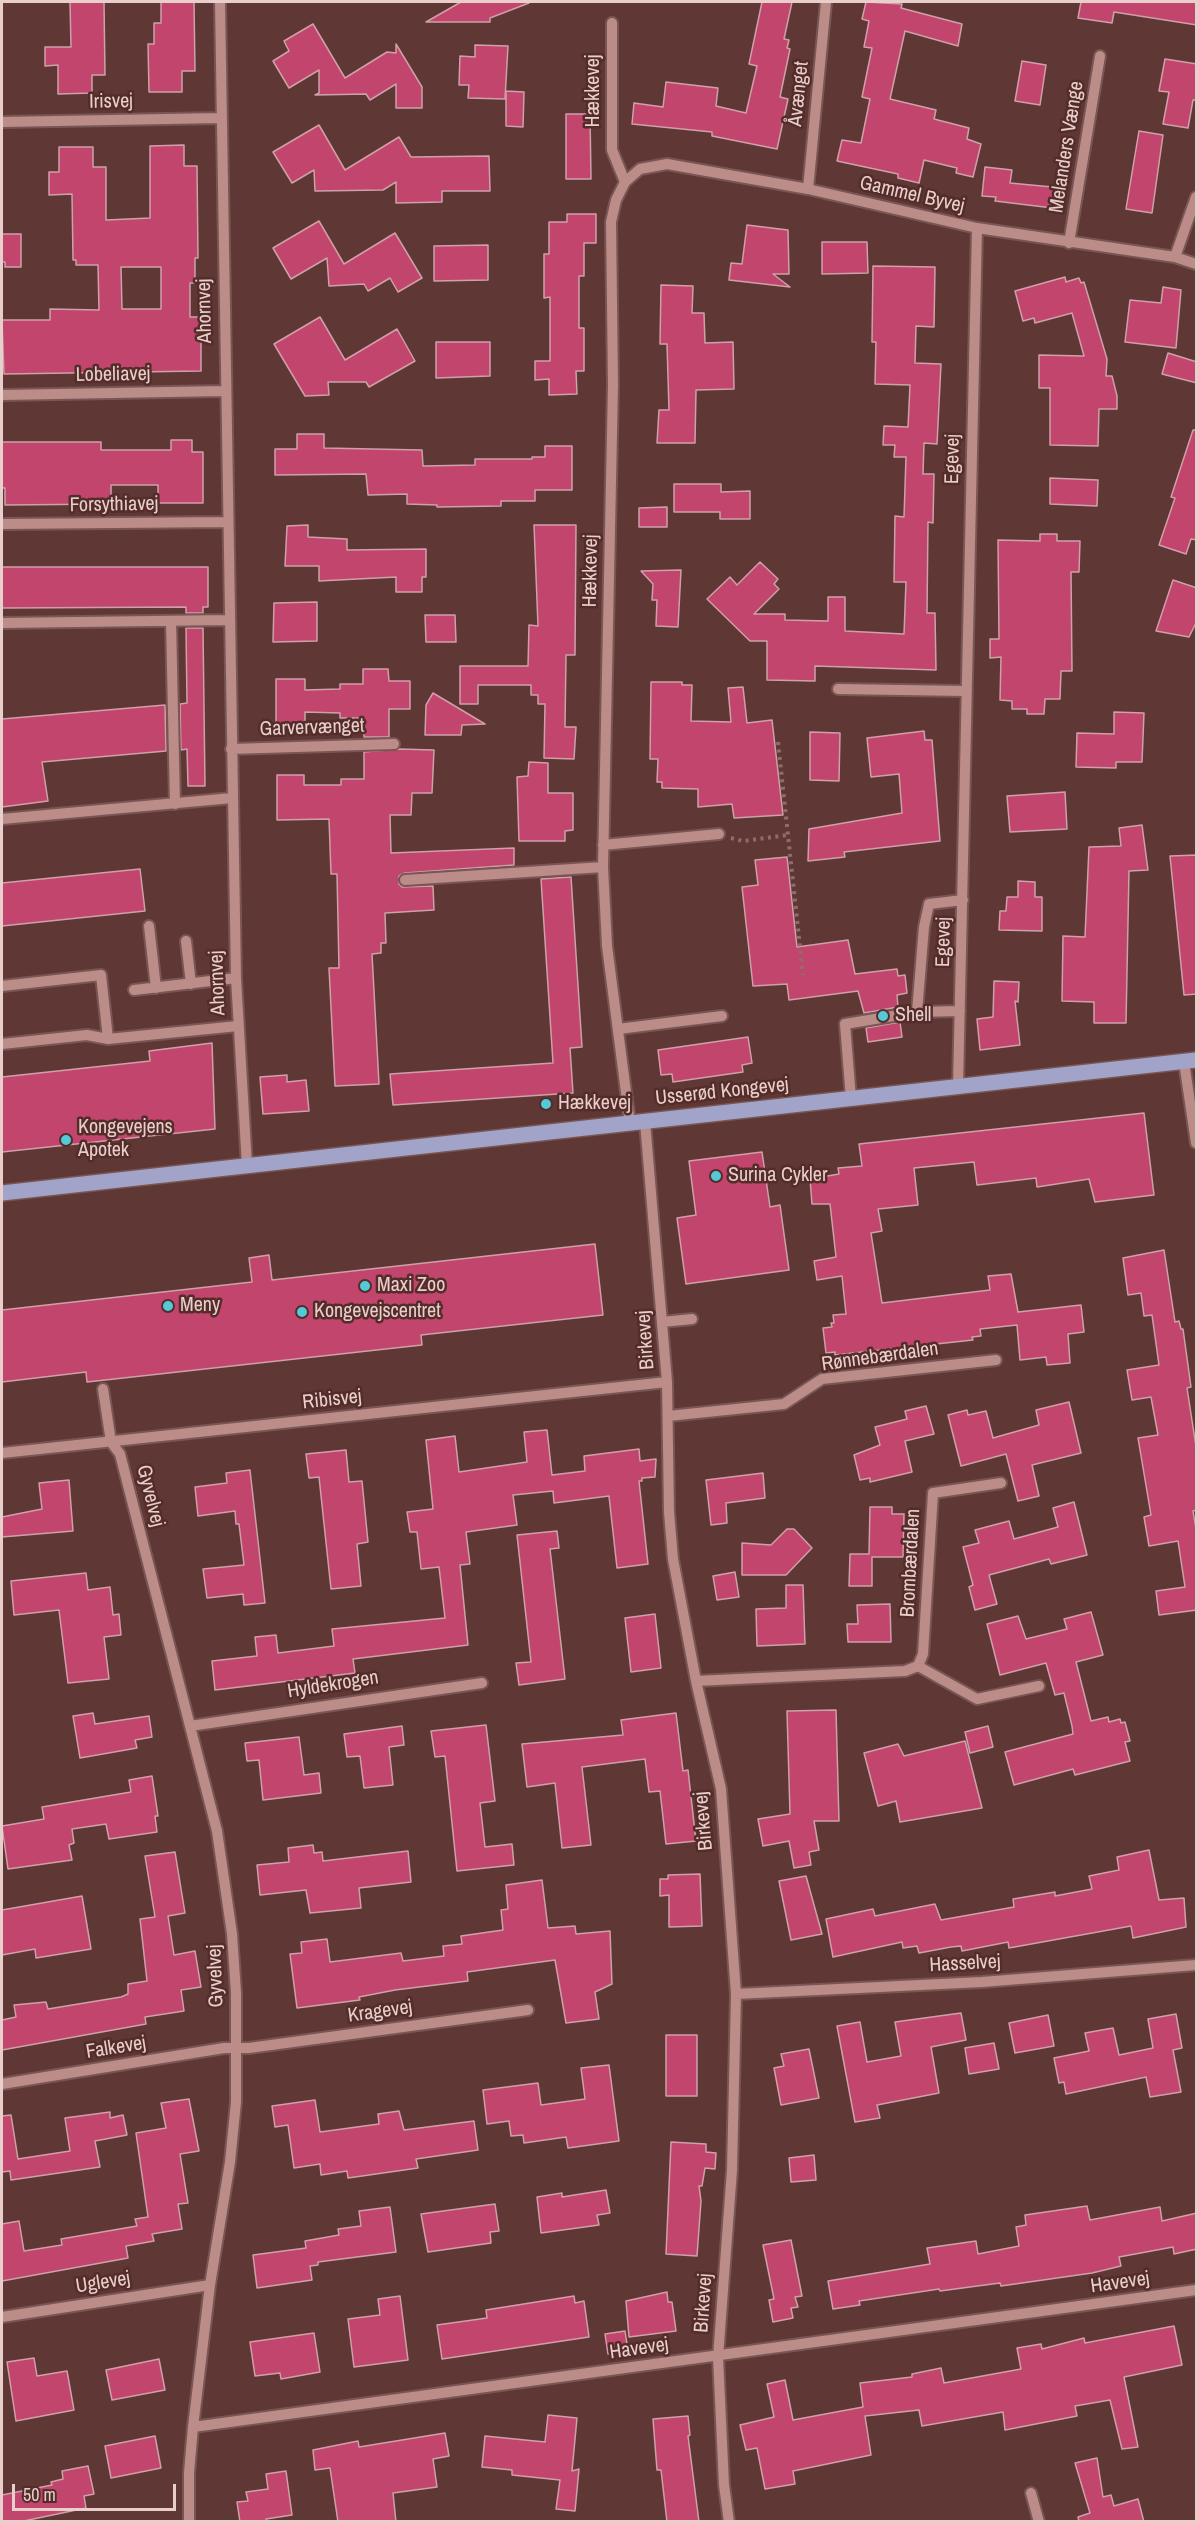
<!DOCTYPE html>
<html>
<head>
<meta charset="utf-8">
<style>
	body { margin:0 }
	#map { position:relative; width:1198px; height:2523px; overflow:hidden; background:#5f3734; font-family:"Archivo Narrow",sans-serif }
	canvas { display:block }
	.frame { position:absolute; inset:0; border:3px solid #e9cfcc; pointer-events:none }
	.scale { position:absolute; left:12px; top:2484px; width:164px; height:27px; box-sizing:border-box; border:3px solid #e9cfcc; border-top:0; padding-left:8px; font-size:18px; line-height:21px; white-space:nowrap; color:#e9cfcc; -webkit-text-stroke:4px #542c2a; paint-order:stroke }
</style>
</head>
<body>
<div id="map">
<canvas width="1198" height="2523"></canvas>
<div class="frame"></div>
<div class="scale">50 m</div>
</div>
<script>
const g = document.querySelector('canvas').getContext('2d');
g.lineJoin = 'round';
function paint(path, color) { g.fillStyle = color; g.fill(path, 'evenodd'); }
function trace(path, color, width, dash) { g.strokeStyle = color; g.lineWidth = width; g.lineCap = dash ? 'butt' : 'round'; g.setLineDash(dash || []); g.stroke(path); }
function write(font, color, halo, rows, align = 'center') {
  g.font = font + ' "Archivo Narrow",sans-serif'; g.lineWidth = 5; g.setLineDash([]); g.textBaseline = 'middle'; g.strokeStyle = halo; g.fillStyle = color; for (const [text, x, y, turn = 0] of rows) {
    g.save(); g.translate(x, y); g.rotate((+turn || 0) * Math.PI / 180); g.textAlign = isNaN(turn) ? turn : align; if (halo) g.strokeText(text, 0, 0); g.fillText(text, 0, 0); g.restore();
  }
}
const building = new Path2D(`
	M70 2H104L105 75H92V93L58 94V65L45 66V47H71Z
	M161 2H194L195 71H182V92H149L148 44H154V23H161Z
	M461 2H529V3L490 18V22H426Z
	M762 2H792L784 39 789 40 787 48 790 49 780 97 788 99 777 149 712 136V132L632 124 634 103 663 107 666 82 718 88 716 106 746 113 757 66 749 64Z
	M866 2 902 4 901 8 962 24 958 46 905 31 890 99 936 110 934 119 969 128 967 139 981 144 973 177 956 173 957 168 924 160 919 183 898 178V174L837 161 842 140 861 143 870 99 862 97 872 48 864 47 869 21 862 19Z
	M1081 2H1197V25L1114 12 1112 23 1078 18Z
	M313 24 345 78 387 52 396 53V44L422 87V108H396V84L370 100 366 94 315 95 319 93V70L289 88 273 61 289 51 284 41Z
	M475 45 508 46 505 99 468 98 469 85H459L460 56 475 57Z
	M1165 59 1197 64V100H1193L1188 128 1163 124 1169 92 1159 91Z
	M1022 61 1046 65 1040 105 1015 101Z
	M506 91 524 92 523 127 506 126Z
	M566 114H590L591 179H566Z
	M319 125 345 170 399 137 411 157 489 156 490 191H442V202L396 203V182L383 190 315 191 314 170 292 183 273 152Z
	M1139 131 1163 135 1152 213 1126 209Z
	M184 145V166H197L198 258H195V283H190V317H201V371L4 374 2 320H50V309L99 310 98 265H76V260H73L72 194 49 195V172H59V147H93V167H106V220L150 218V146ZM121 267H161V309H122Z
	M985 167 1012 170 1010 183 1063 188 1061 209 995 201 996 197 982 196Z
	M567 214H596V243H584V276H579V328H584V371H576L577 394 549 395V379L535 380V361H550V297L544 298V254H549V222H567Z
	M319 221 344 264 395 233 422 278 398 292 390 278 368 291 364 284 329 286 327 258 291 279 273 248Z
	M747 225 788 230 789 274H773L790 287 729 280 731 263 742 264Z
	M2 234H21V267H5V262H2Z
	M822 242H867L868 273 822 274Z
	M488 245V280L434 281V246Z
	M873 266 935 267 934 327 916 326 915 363 941 364 937 444 924 443 923 474H934L933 523 928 522 927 613H935L936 670 815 666V681L767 680V641H750L707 599 730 577 737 585 760 562 778 579 774 584 779 589 754 614H785V620L828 621V597H845V631L904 634 906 582H894L895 516 904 517 906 457H894L895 445H883L884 426 908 427 910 385 875 384 876 342H872Z
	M1065 277 1066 282 1079 278 1081 283 1084 282 1107 359 1106 376H1112L1117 396V409H1099L1098 446 1050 445V388H1039V355L1084 356 1072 313 1035 323 1034 318 1023 321 1015 291Z
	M661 285 693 286 692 313H704L705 343 733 342 734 389 696 390 695 443H657L659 410H669L667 344H660Z
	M1163 287 1181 290 1176 348 1125 342 1130 300 1161 303Z
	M320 317 345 360 397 329 415 361 369 387 366 382H328L329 395 305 396 274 344Z
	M436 342H490V376L436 378Z
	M1168 353 1197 362V383L1162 374Z
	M1193 430H1197V540L1191 539 1186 554 1159 545 1175 498 1171 497Z
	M297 434H324V448L422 450 423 466 475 465V459H532V457H545V446H572V490H535V501H501V506L437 507V505L407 504V494L368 495 366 474 275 475V449H297Z
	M171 440H192V452H203V503H158V485H111V504L5 505V488H2V442H101V450H171Z
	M1050 478 1098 480 1097 506 1050 504Z
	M674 484H721V492L750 491V519H720V512H674Z
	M667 507V527H639V508Z
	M308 525V537L347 539V550L426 549V577H422V592H396V577L319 581V566H285L287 526Z
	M534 525H576L575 655H566L565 727H576L574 759 544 758 545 704H538V695H531V685H478V704H460V666H528L529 625 538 626Z
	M1040 534H1057V541H1080L1079 572H1071L1072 671H1061L1060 699H1045L1044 714H1027V709H1012V701L1000 700 1001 657 990 658V639H999L998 540 1040 541Z
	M2 567H208V607H203V613H186V607L2 608Z
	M681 570 678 627 656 626 657 600H652L653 584 641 571Z
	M1173 580 1197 588V621L1189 637 1156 631Z
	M317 602V641L273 642 274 603Z
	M425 615H455L456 642H426Z
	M186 628H203L205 786H188L187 749 181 750 180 704 187 703Z
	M363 669H388L389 681H410V709H389V737H364L363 718H340V713L305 712V723H276V679H305V690L340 689V684H363Z
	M651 682H682V685H692L691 721 731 722 728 688 743 687 747 723 772 720 783 815 734 818 732 804 698 807V789L662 788V782H657L658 759H650Z
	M433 693 485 724 462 725 461 735H425L426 705Z
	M165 705 166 751 42 762 48 801 2 807V719Z
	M1114 712 1144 713 1142 762H1116V768L1076 767 1077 733 1114 734Z
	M924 731 925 740H932L940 841 844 852 845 857 808 861 809 829 902 813 899 774 871 777 867 738Z
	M810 732 840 733 839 781 810 780Z
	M399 749 434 750 432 793H412L411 815H390L391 853 514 848V865L405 873 399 876V884L402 887 433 886 434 910 385 913 386 943H381V953L372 954 379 1084 335 1086 329 968H339L337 874H331L329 819 277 820V775H304V785H341V779H364V752Z
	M529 762 548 763V793H573V830L565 831V841H519L517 777 528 776Z
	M1065 792 1067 829 1010 832 1007 796Z
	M1142 825 1148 870 1129 871 1126 1023H1094V1002L1062 1001 1063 936 1085 937 1089 847 1121 846 1119 828Z
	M1197 855V994L1184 995 1170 856Z
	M787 857 797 947 848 940 855 974 897 969 898 976 905 975 907 993 897 995 898 1007 864 1013 858 991 789 1000 787 984 753 986 742 887 758 885 755 860Z
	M140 869 145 911 2 926V883Z
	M571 877 582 1047 570 1048 573 1093 393 1105 390 1074 553 1063 541 879Z
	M1018 881 1035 882V897H1042V931L999 930 1000 911H1006L1007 897H1018Z
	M994 981 1019 982 1018 1002 1015 1001 1020 1045 980 1050 977 1019 993 1017Z
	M900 1022 902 1037 868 1042 866 1028Z
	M748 1037 752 1063 742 1065 743 1072 673 1082 672 1074 661 1075 658 1050Z
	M212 1043 215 1129 2 1152V1077L150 1061 149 1051Z
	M287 1075V1082L306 1080 309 1111 263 1114 260 1077Z
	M1144 1113 1154 1195 1095 1202 1089 1179 1037 1187 1036 1178 977 1185 974 1162 914 1168 918 1205 878 1209 882 1231 871 1233 882 1303 990 1290 988 1276 1011 1274 1018 1312 1081 1305 1084 1332 1068 1334 1070 1363 1047 1365 1046 1357 1020 1360 1017 1325 980 1329 981 1336 972 1337 973 1340 835 1355V1352L826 1353 823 1328 832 1327 831 1323H834L833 1315 846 1314 842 1276 817 1280 814 1261 836 1257 830 1204H812L810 1179 839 1174 838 1168 862 1166 859 1144Z
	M762 1152 770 1207 780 1205 789 1270 686 1284 677 1218 696 1215 689 1161Z
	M595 1244 603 1315 421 1335 422 1345 87 1382 86 1372 2 1382V1310L252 1282 249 1258 269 1255 272 1280Z
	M1164 1250 1175 1322 1179 1321 1181 1329H1183L1191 1387 1187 1388 1197 1453V1510L1193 1511 1197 1535V1610L1159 1615 1156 1591 1185 1587 1178 1541 1149 1546 1144 1517 1151 1515 1138 1438 1158 1435 1151 1397 1132 1400 1127 1370 1159 1365 1152 1315 1144 1316 1141 1293 1128 1295 1123 1258Z
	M1069 1402 1081 1453 1032 1465 1039 1496 1018 1501 1006 1454 961 1466 948 1415 967 1410 968 1415 986 1411 993 1438 1039 1425 1036 1410Z
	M926 1406 934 1434 905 1441 912 1472 870 1482V1478L860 1480 854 1455 880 1445 875 1427 907 1419 905 1411Z
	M547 1430 552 1475 585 1471 584 1456 639 1449 640 1461 656 1459 655 1477 642 1478V1481H639L648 1564 617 1568 609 1496 554 1503 553 1491 513 1495 517 1525 466 1532 470 1564 460 1565 468 1645 353 1659 355 1673 215 1690 212 1661 257 1656 255 1637 276 1635 278 1653 334 1646 332 1629 445 1618 439 1567 421 1569 417 1532H410L407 1512 433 1509 426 1440 455 1436 459 1472 527 1462 524 1432Z
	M346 1450 349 1482 362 1481 368 1542 357 1544 361 1586 331 1589 319 1477 309 1478 306 1454Z
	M250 1470 265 1603 244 1605 243 1594 207 1598 203 1569 244 1565 239 1524H236L235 1511 198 1516 195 1487 227 1483 226 1473Z
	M763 1473 765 1498 726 1503 727 1523 711 1525 706 1480Z
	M69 1480 73 1531 2 1537V1517L42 1509 39 1483Z
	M1074 1502 1087 1555 1051 1564 1049 1559 989 1575 997 1604 975 1610 969 1587 973 1585 963 1547 979 1543 975 1530 1009 1521 1014 1539 1058 1527 1053 1508Z
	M870 1507H892V1514H904L903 1557H872V1586H849L850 1554H869Z
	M787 1529H794L812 1548 786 1575H742V1543L771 1545Z
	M557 1531 559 1548 550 1549 565 1679 519 1685 516 1663 531 1662 517 1535Z
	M735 1572 739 1597 717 1600 713 1576Z
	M86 1573 88 1590 110 1587 113 1615 119 1614 121 1635 104 1637 109 1679 68 1683 59 1610 14 1615 11 1581Z
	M786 1585H803L805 1644 757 1646 756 1609 786 1608Z
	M890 1604 891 1642H848L847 1624H858L857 1605Z
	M1091 1612 1103 1655 1076 1662 1091 1721 1108 1717 1109 1722 1120 1719 1121 1723 1125 1722 1130 1741 1125 1742 1130 1761 1075 1775 1073 1769 1014 1785 1005 1752 1073 1734 1072 1726 1064 1693 1055 1695 1046 1663 1000 1675 987 1624 1018 1616 1026 1639 1067 1629 1064 1619Z
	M655 1614 661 1668 631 1672 625 1618Z
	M836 1710 839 1821H814L819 1850 809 1852 811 1865 794 1868 789 1841 763 1846 758 1819 790 1814 787 1711Z
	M93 1713 95 1724 149 1716 152 1737 135 1740 137 1748 80 1758 73 1716Z
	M676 1713 683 1771 688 1770 696 1841 666 1844 660 1791 649 1792 645 1759 582 1767 591 1845 562 1848 555 1783 527 1787 522 1744 623 1735 621 1720Z
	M486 1725 495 1801 480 1803 485 1847 512 1844 514 1865 457 1871 445 1756 435 1757 431 1731Z
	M402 1726 404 1745 389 1747 393 1785 364 1788 360 1756 347 1757 344 1734Z
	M988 1726 993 1747 970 1753 965 1732Z
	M299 1737 304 1775 319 1773 321 1793 263 1800 259 1760 247 1761 245 1743Z
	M965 1741 982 1808 900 1822 896 1801 878 1806 864 1753 898 1744 904 1756Z
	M152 1776 158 1816H155L157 1832 109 1839 106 1824 72 1829 74 1843 69 1845 72 1860 8 1869 2 1826 44 1819 42 1807 131 1792 129 1780Z
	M313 1845 314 1853 322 1852 323 1861 408 1851 411 1882 359 1888 361 1908 310 1913 306 1890 260 1895 257 1865 289 1862 288 1848Z
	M1149 1850 1159 1900 1184 1898 1186 1927 1133 1938 1131 1926 1009 1948 1008 1942 962 1951 961 1946 951 1947 919 1953 917 1946 903 1948 902 1942 833 1957 826 1919 873 1909 875 1916 935 1904 941 1920 1014 1907 1013 1899 1055 1892V1896L1092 1889 1089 1876 1119 1870 1117 1857Z
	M175 1852 185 1913 168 1916 174 1955 195 1951 201 1987 181 1990 184 2011 145 2017 146 2024 2 2050V2020L16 2017 14 2005 46 2002 48 2009 121 1997 128 1994V1984L147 1981 140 1919 155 1917 145 1856Z
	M700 1874 702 1926 669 1927V1895L660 1896V1879H668V1875Z
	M806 1876 822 1934 791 1940 779 1881Z
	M542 1880 548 1928 575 1926 576 1934 610 1931 612 1984 595 1992 599 2019 566 2023 555 1960 467 1972 468 1981 395 1990 359 1997 360 2000 297 2008 290 1954 302 1953 301 1942 327 1939 330 1962 401 1953 403 1961 444 1956 443 1946 462 1944 461 1936 503 1930 501 1910 508 1909 506 1885Z
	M82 1896 91 1949 36 1958 35 1949 2 1955V1910Z
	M961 2013 966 2040 931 2047 939 2093 877 2105 880 2118 855 2122 837 2026 860 2022 867 2062 901 2056 895 2022Z
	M1176 2014 1182 2048 1173 2050 1181 2092 1150 2097 1146 2077 1066 2094 1064 2082 1059 2083 1054 2058 1089 2051 1085 2033 1113 2028 1119 2055 1153 2048 1148 2019Z
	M1048 2015 1054 2046 1015 2053 1009 2023Z
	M666 2035H697V2096H666Z
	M994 2043 999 2069 969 2074 965 2048Z
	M809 2049 819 2098 781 2105 774 2068 784 2066 781 2054Z
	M609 2065 619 2141 568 2148 566 2137 524 2143 523 2135 511 2136 509 2121 487 2124 483 2090 538 2083 541 2105 585 2099 581 2068Z
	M189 2099 199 2151 180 2154 188 2203 178 2204 182 2229 152 2234 154 2241 126 2246 128 2258 2 2281V2224L19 2221 24 2251 62 2245 61 2239 137 2226 135 2219 148 2217 136 2133 166 2128 161 2103Z
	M315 2100 320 2132 379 2124 378 2114 399 2111 404 2130 474 2121 478 2150 416 2159 418 2168 348 2178 347 2171 321 2175 320 2164 294 2168 288 2125 275 2127 272 2106Z
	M110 2112V2118L123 2115 127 2135 95 2141 100 2167 11 2180 10 2171 2 2172V2116L11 2115 18 2159 70 2151 65 2118Z
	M671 2142 706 2144V2152L716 2153 715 2169 705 2168 702 2186H699L701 2201 697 2256 666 2254Z
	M814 2155 816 2180 791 2182 789 2158Z
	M606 2190 610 2213 597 2215 599 2225 541 2233 537 2197 562 2193V2197Z
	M495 2204 499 2231 490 2232 491 2243 428 2252 421 2214Z
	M1087 2206 1090 2220 1160 2207 1162 2221 1197 2213V2249L1174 2254 1173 2247 1119 2257 1121 2266 1092 2273 1001 2286 1000 2283 940 2291 939 2289 859 2301 860 2305 833 2309 828 2281 930 2264 927 2248 976 2241 978 2254 1019 2246 1016 2227 1026 2225 1025 2215Z
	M390 2207 396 2252 318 2262V2265L310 2266 312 2280 257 2288 253 2255 306 2248 305 2241 339 2235 338 2229 361 2226 359 2211Z
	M791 2240 802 2296 795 2297 798 2307 791 2308 793 2318 773 2322 769 2300 774 2299 763 2245Z
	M667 2292 668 2302H672L676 2331 629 2337 626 2301Z
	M400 2296 408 2360 354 2367 348 2319 380 2315 378 2299Z
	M574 2296 575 2303 584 2301 589 2337 442 2359 437 2325 487 2318 486 2310Z
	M1174 2326 1182 2365 1124 2377 1138 2447 1122 2449 1110 2400 1075 2406 1077 2416 1005 2430 1003 2412 922 2426 919 2410 865 2416 871 2455 793 2471 795 2484 765 2489 757 2448 746 2450 740 2425 774 2417 767 2384 785 2380 793 2420 863 2407 860 2383 912 2377V2374L941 2368 944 2383 1021 2369 1017 2348 1041 2344 1042 2349 1084 2338 1085 2343Z
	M625 2331 628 2351 608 2354 605 2334Z
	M314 2333 320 2372 281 2379 280 2373 255 2376 250 2342Z
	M34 2358 37 2376 67 2371 74 2410 16 2421 7 2362Z
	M159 2359 165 2390 112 2400 106 2370Z
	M548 2415 577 2418 572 2471 579 2469 575 2511 556 2509 560 2480 512 2475V2470L482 2467 485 2436 545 2442Z
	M688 2416 690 2435 688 2436 699 2522H667L661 2470H657L653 2419Z
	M445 2433 449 2456 433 2459 437 2487 393 2493 396 2522H338L330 2468 315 2470 313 2450 358 2441 359 2447Z
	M155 2436 161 2468 111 2478 105 2446Z
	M1097 2458 1103 2497 1111 2495 1114 2506 1138 2499 1144 2522H1079L1078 2517 1090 2513 1075 2463Z
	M88 2466 94 2494 84 2496 86 2508 19 2522H2V2495L52 2485 51 2482 63 2479 62 2471Z
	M286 2471 292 2515 266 2519 267 2522H240L237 2502 248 2501 246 2492 268 2489 266 2474Z`);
paint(building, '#c1456c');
trace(building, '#d0a0aa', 1.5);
const minor = new Path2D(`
	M220 2 236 978 247 1166
	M612 23V150L625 182 616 200 611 222 613 385 603 867 607 946 630 1123
	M2 122 220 118
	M625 182 640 169 667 164 808 189 977 228 1175 257 1196 264
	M808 189 826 2
	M1069 243 1100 56
	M1175 257 1196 197
	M2 395 224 391
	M2 524 227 522
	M171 621 175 804
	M2 623 229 620
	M838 689 965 691
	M231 749 394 744
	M2 819 232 798
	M603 845 719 834
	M405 880 603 867
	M149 926 156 988
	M186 941 191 984
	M2 986 101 975 108 1039
	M134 990 236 978
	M917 1012 960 1011
	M618 1029 722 1016
	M2 1044 87 1035 108 1039 238 1026
	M1184 1062 1196 1143
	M958 1086 977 228
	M851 1099 845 1024 917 1012 924 927 929 904 963 900
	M645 1122 667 1382 669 1512 673 1559 696 1681 721 1789 736 1994 732 2170 718 2357 724 2485 729 2522
	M662 1322 692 1319
	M103 1389 111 1442 120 1454 217 1831 232 1934 236 1993V2102L230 2162 210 2285 193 2427 189 2473V2522
	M668 1416 784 1404 822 1379 996 1360
	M2 1453 667 1382
	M918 1666 977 1699 1039 1686
	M696 1681 905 1671 918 1666 923 1654 933 1493 1001 1483
	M190 1726 482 1683
	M736 1994 982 1982 1196 1965
	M2 2084 224 2048H249L528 2010
	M2 2317 210 2285
	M193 2427 1196 2290
	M1031 2493 1039 2522`);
const major = new Path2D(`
	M2 1193 1196 1060`);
trace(minor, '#785654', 14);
trace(major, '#785654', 18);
trace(new Path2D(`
	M778 742 803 975
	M731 838 743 841 788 835`), '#906d6a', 4, [3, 4.5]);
trace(minor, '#bb8c88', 10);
trace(major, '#a2a3c9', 15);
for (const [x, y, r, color] of [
	[883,1016,6,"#52cbd7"],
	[546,1104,6,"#52cbd7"],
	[66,1140,6,"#52cbd7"],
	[716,1176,6,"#52cbd7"],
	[365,1286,6,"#52cbd7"],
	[168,1306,6,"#52cbd7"],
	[302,1312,6,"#52cbd7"]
]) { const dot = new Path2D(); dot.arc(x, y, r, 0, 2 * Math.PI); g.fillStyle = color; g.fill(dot); trace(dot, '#542c2a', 2); }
write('20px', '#e9cfcc', '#542c2a', [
	["Hækkevej",594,91,-90],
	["Åvænget",799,94,-84],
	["Irisvej",111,102,-1],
	["Melanders Vænge",1067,147,-81],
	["Gammel Byvej",912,195,13],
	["Ahornvej",205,311,-91],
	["Lobeliavej",113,375,-1],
	["Egevej",953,459,-89],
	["Forsythiavej",114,505,-1],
	["Hækkevej",591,571,-89],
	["Garvervænget",312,728,-2],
	["Egevej",944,942,-89],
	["Ahornvej",218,983,-92],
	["Usserød Kongevej",722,1092,-6],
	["Birkevej",646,1340,-94],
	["Rønnebærdalen",880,1357,-8],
	["Ribisvej",332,1400,-6],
	["Gyvelvej",150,1496,76],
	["Brombærdalen",911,1563,-87],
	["Hyldekrogen",333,1685,-9],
	["Birkevej",704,1821,-95],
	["Hasselvej",965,1964,-3],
	["Gyvelvej",216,1976,-92],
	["Kragevej",380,2012,-8],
	["Falkevej",116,2048,-9],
	["Uglevej",103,2283,-9],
	["Havevej",1120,2283,-8],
	["Birkevej",704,2303,-86],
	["Havevej",639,2349,-8]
]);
write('20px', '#e9cfcc', '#542c2a', [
	["Shell",895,1016],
	["Hækkevej",558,1104],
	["Kongevejens",78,1128],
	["Apotek",78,1151],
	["Surina Cykler",728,1176],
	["Maxi Zoo",377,1286],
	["Meny",180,1306],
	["Kongevejscentret",314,1312]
], 'left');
</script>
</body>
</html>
